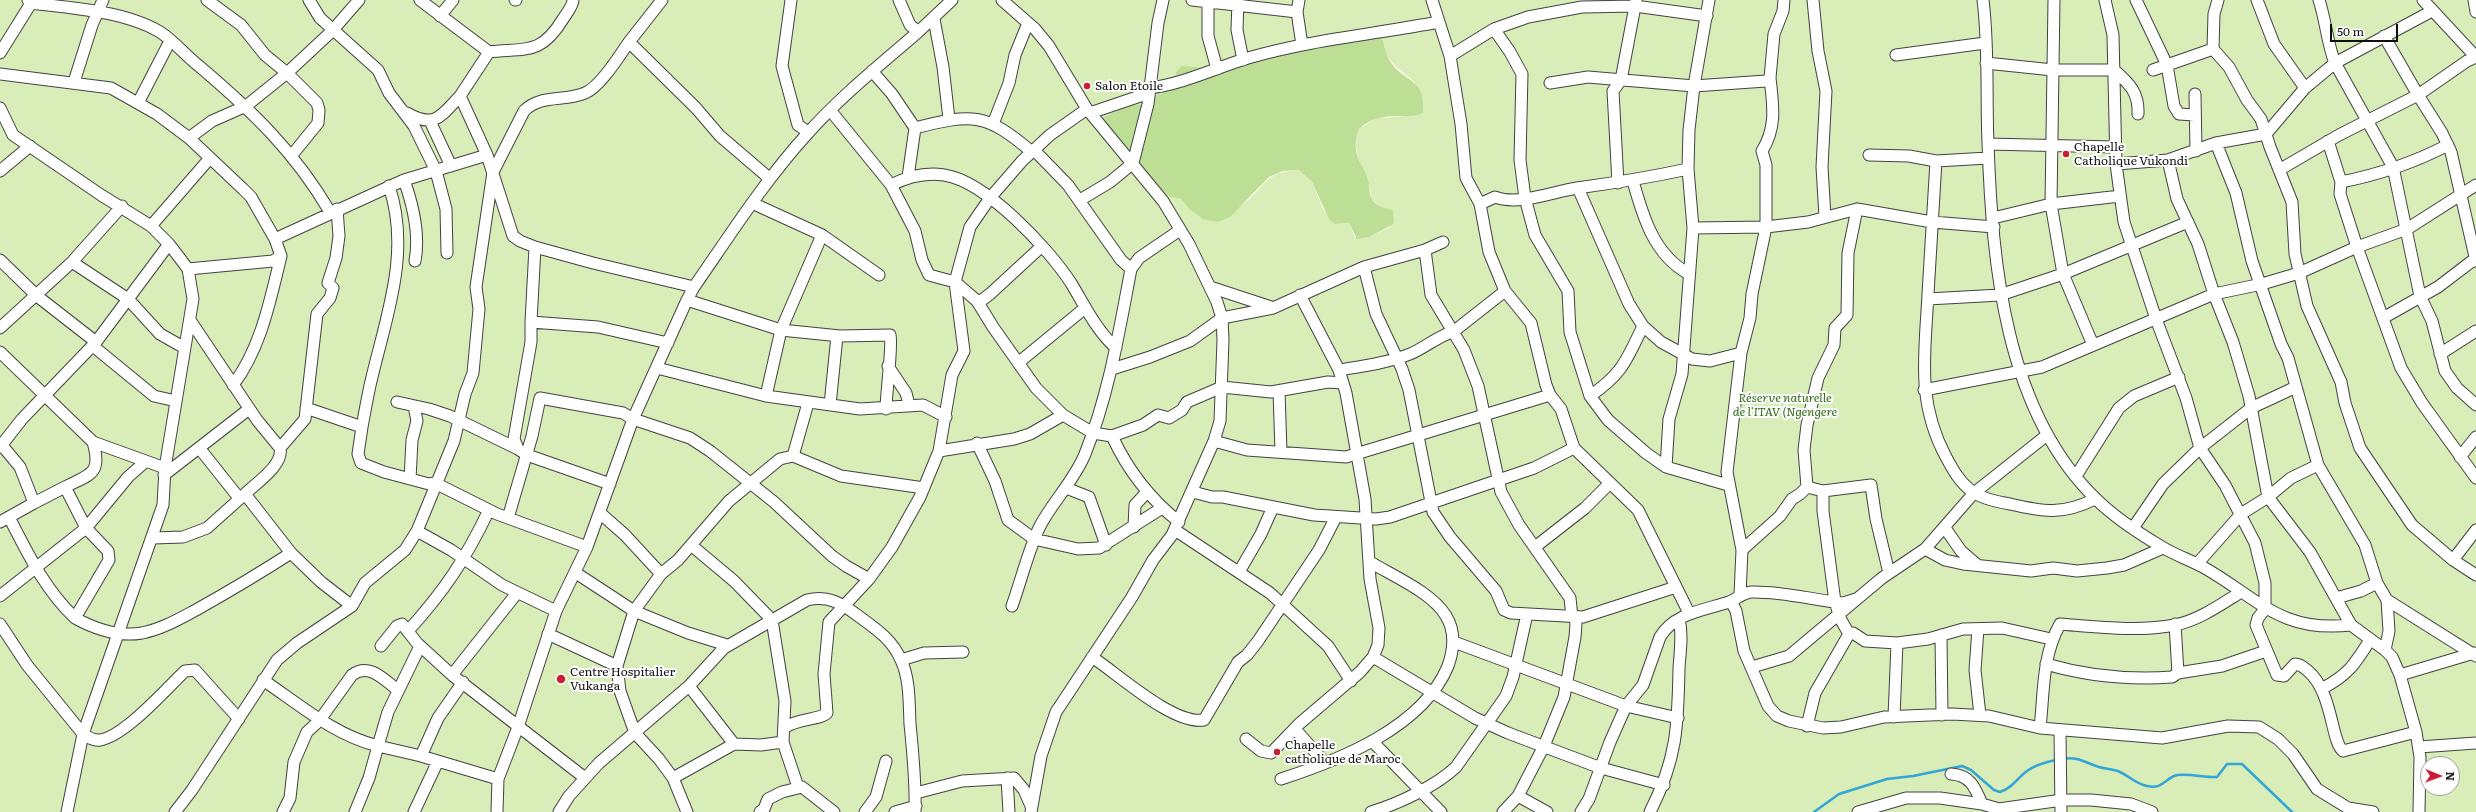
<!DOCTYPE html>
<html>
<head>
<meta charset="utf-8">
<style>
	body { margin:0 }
	#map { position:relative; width:2476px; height:812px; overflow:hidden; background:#fffbf1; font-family:Literata,serif }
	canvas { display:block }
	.north { position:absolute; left:2420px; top:756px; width:40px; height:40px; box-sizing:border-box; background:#fff; border:1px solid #9f9f9f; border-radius:50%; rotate:91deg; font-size:11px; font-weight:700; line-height:16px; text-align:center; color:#0f0f0f }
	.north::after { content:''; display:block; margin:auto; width:14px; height:18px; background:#ca1c35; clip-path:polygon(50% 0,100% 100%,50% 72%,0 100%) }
	.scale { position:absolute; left:2330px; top:24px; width:68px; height:18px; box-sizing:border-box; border:2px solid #0f0f0f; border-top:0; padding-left:5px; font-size:12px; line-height:14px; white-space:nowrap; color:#0f0f0f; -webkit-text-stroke:3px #fff; paint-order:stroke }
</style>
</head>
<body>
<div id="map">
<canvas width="2476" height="812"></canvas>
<div class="north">N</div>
<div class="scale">50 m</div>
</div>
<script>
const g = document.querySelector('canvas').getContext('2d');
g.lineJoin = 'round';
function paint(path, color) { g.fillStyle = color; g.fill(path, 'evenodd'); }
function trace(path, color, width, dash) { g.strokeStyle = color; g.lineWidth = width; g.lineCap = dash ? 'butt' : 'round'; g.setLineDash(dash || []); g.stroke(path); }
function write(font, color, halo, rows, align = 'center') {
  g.font = font + ' Literata,serif'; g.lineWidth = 4; g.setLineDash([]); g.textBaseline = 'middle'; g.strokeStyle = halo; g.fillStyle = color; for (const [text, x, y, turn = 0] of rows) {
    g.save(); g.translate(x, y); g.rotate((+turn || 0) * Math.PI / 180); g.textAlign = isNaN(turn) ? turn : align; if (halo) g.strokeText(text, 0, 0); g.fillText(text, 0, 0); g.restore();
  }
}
paint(new Path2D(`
	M0 0H2476V812H0ZM1384 44C1387 65 1402 69 1415 83L1417 116 1376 118 1359 129C1351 149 1361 163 1368 180 1370 186 1371 193 1371 199L1381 207 1393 210 1390 227 1369 237 1355 238 1349 223 1335 224 1323 209 1312 182 1299 170C1273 172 1269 177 1253 196 1247 202 1239 206 1233 212L1188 208 1181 199 1170 197 1162 190 1122 146 1102 117 1131 105 1150 106 1160 93 1167 91 1176 84ZM2428 764H2452V788H2428Z`), '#d8edb7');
paint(new Path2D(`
	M1379 36 1382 38C1385 47 1386 56 1392 64 1406 83 1425 78 1423 112 1411 123 1382 107 1359 129 1349 155 1364 163 1369 183 1370 189 1369 196 1373 201 1379 207 1385 208 1393 210L1394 222 1392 225 1369 237 1357 239 1349 223 1335 224 1329 219 1312 182 1299 170 1283 171 1269 177 1230 217 1217 222 1203 219 1188 208 1181 199 1170 197 1162 190 1099 119 1131 104 1150 106 1154 97 1174 87 1176 72 1182 66 1207 68Z`), '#bddf95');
trace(new Path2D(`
	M2063 759C2077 756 2086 763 2099 767 2105 769 2113 769 2120 772 2129 776 2136 784 2147 786 2162 789 2163 781 2174 776 2183 772 2206 778 2217 777L2227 764H2242L2292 812
	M1814 812 1839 794 1887 779 1913 776 1962 766 1971 770 1994 790 2000 792C2013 788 2017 778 2027 771 2035 765 2046 762 2056 760`), '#33a5d7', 2.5);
const minor = new Path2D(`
	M28 0 31 3C71 8 125 11 160 32 174 41 186 56 199 66 252 111 295 152 330 212
	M207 0 241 25 265 55 287 73 317 103 319 110 318 123 292 155
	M309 0 320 18 378 70 389 93 414 126 436 171 446 209 447 253
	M420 0 489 52C527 48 541 55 563 19 566 14 573 6 573 0
	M515 0H516
	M662 0 629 42 696 108 720 136 769 178
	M791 0 782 66 798 125 808 132
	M1002 0 1035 29 1049 46 1087 109 1163 201 1189 244 1217 302 1222 318 1223 340 1220 421 1214 441 1172 535 1153 560 1132 597 1056 712 1041 756 1031 812
	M1192 0 1297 12
	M1238 0 1237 30 1243 60
	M1299 0 1297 12 1302 45
	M1432 0 1450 56 1461 124 1466 178 1480 204 1489 252 1505 291 1531 323 1546 385 1550 395 1561 409 1574 448 1638 510 1689 613
	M1813 0 1818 51 1826 91 1822 167 1825 217
	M1983 0C1989 47 1986 96 1988 143 1992 263 2005 411 2096 499 2115 518 2140 534 2162 547 2175 555 2190 560 2203 567 2258 598 2280 633 2351 625L2385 650 2392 657 2400 675 2416 732 2420 757 2419 812
	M2054 0 2051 204 2063 274 2093 345
	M2105 0 2113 35 2116 164 2124 222 2156 319 2186 398 2200 448 2225 485 2255 543 2265 583V609L2258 618 2256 625 2277 675 2284 676 2295 664C2301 664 2304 668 2308 671 2333 692 2331 742 2343 751L2416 732
	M2136 0 2167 65 2174 106 2179 114 2195 115
	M2218 0 2214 14 2213 49 2229 67 2247 100 2261 119 2270 147 2292 202 2295 254 2307 306 2341 382 2345 403 2360 448 2412 525 2453 560
	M2257 0 2274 44 2305 88
	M2319 0C2326 21 2327 43 2335 63L2393 167 2420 296 2432 321 2445 371 2457 388 2476 405
	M2423 0 2476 57
	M2474 0 2476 12
	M1208 2V36L1217 69
	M440 16 453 0
	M934 19 943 67 949 119
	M1494 29 1510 52 1522 74 1520 160 1525 198 1535 235 1568 291 1570 332 1590 396 1608 420 1646 453 1666 467 1728 485
	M918 32 952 0
	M2384 36 2418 95 2442 133 2451 152 2476 261
	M0 53 33 0
	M1896 55 1985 43
	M1450 56 1494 29 1528 17 1582 7 1635 6 1707 16
	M1986 63 2053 70H2114C2130 84 2139 93 2138 114
	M2153 70 2213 49
	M872 71 892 94 915 128 908 177
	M0 74 111 88 157 114 189 138 243 189 251 197 275 239
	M1770 78 1774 34 1783 11 1784 0
	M74 82 92 25 103 0
	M1550 83 1588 77 1694 86 1766 81 1770 78C1773 105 1777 127 1762 151L1766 165V227L1752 294 1750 318 1741 353 1727 472 1742 550 1740 595
	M1149 88C1183 84 1215 68 1248 58 1309 40 1375 34 1439 22
	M2195 94 2196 151
	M138 103 170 41
	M0 108 13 135 101 195 151 226 169 244 188 269 193 299 165 468 163 505 83 734 67 812
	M830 110 891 185 915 231 922 260 929 275 955 282 977 301 993 327 1036 388 1063 415 1093 433 1112 436 1143 425 1158 415 1169 418 1182 410 1187 402 1222 387 1271 392 1328 382 1343 383
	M407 113C435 129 441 116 460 96
	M1090 113 1149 93
	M430 121 451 166
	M993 124 1009 83 1015 55 1028 23
	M915 128C973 113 986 113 1032 152
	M189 138 212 121 246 106 287 73 332 31 359 0
	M2328 141 2341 182 2340 194 2357 247 2401 368 2422 403 2476 478
	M2216 143 2236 193 2252 261 2281 344 2288 358 2318 465 2365 545 2377 583 2387 600 2389 631 2385 650
	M1988 144 2115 147
	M1034 150 1068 185 1121 260 1131 269
	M487 155 513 236 520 241 535 247 531 322 598 327 668 343
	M1869 155 1909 156 1936 161 1988 158
	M2168 160 2177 199 2198 244 2214 294 2233 342 2249 396 2268 497 2310 552 2351 625
	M1936 161C1933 205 1931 250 1928 294 1925 354 1916 401 1946 457 1953 470 1960 483 1973 492 1983 499 1998 502 2010 504 2044 512 2063 515 2095 499
	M2116 164 2168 160 2216 143 2266 134 2305 88 2335 63 2432 11
	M2279 170 2339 135 2418 95 2467 61 2476 57
	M0 171 30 146
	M404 180C413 205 420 234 415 261
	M1633 181C1643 217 1654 255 1689 274
	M2341 182C2377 175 2415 162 2448 145
	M1618 183 1613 91 1621 80 1636 1
	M891 185C907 177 925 172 944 175 986 181 1049 249 1071 283 1085 306 1096 330 1116 348
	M1578 188 1629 304 1643 326 1661 342 1692 359 1710 361 1741 353
	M1080 200 1110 182 1133 163 1148 104 1158 23 1163 0
	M752 203 822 235 879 275
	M1480 204 1495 197C1518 206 1552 192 1577 188 1614 183 1651 177 1688 169
	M1993 218 2051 204 2120 196
	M151 226 210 158
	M1693 228 1766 227 1808 222 1857 209 1932 222 1994 227
	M535 247 593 263 694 287
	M1425 250 1431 295 1464 350 1478 386 1501 492 1519 525 1570 598 1572 617
	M0 260 37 296 96 342
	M72 262 128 299 160 334 183 347
	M1364 267 1376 314 1402 369 1409 390 1433 512 1450 537 1496 591 1504 610 1511 613 1583 617 1676 587
	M188 269 273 261 281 256 275 239 404 180 487 155 460 96 489 52
	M1210 287 1271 307
	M1928 299 2000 295 2063 274 2188 222
	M687 300 781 330 840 336 890 335C893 343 886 394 886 409
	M978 303 990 294 1042 246
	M2383 318 2438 287 2476 258
	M190 320 257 420 280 448C284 465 256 483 245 494L291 553 321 582 352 606
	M531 322V342L514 439 518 449 527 455 610 484
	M0 328 72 262 122 206
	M93 346 154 396 176 401
	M0 352 93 442C102 474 91 474 65 487
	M2440 354 2476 331
	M1018 363 1085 308
	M888 366 906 393 909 405
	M657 368 766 396 860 409 923 405 946 417
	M1112 369 1150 357 1190 341 1222 318 1273 308 1364 267 1425 250 1443 242
	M1339 370C1363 366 1387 363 1410 354 1423 349 1441 334 1453 332L1505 291
	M233 385C261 348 270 301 281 256
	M1924 390 2042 367 2214 294 2262 284 2299 273 2357 247 2407 229 2476 185
	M1279 391 1281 452
	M766 396 781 330 822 235
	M1590 396C1623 373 1626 361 1643 326
	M397 402 429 409 450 416 518 449
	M830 405 837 336
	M306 408 362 427C365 411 368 393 372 377 387 314 411 251 389 186
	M362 427 358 454 361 463 384 472 429 484 435 483 497 514 587 547
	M1112 436C1128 471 1149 498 1179 522
	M1214 441 1247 450 1346 457 1550 395
	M93 442 165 468
	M0 443 20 467 34 503 65 487 86 528 108 551 109 560 75 618C95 629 119 637 142 633 162 629 179 619 196 610 228 592 260 573 291 553
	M977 443 995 481 1008 520 1034 539 1078 549 1099 548 1162 508
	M0 447 22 419 96 342 169 244
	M280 448 305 419 317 314 330 298 333 288 328 283 336 258 339 236 337 209
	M200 449 239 498
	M939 451 1014 439 1030 434 1063 415
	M793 456 808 403
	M2460 457 2476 437
	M1666 467 1669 419 1682 374 1693 228 1688 169 1689 130 1694 86 1709 0
	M164 475 249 409
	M2076 476 2119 408 2134 396 2179 377
	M410 479 412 440 417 421 414 406
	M1807 487 1823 491 1871 485 1876 519 1889 573
	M1066 488 1089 497 1106 545
	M1823 491V511L1835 602 1841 620 1849 634
	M1193 492 1212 497H1223L1314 515 1376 519 1390 517 1534 468 1574 448
	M600 513 625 535 661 574
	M9 517C27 552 45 590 75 618
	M508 518 532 436 540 398 623 413 633 419 690 438 710 451 774 502 832 556 846 566 869 579
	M0 522 34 503
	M1134 527 1135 505 1147 492
	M1945 528 1961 551 1976 564
	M2133 528 2163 484 2200 448 2251 408 2296 387
	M1175 530 1270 593 1328 646 1351 681
	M2476 530 2453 560 2476 575
	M417 531 451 550 502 585 556 611
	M153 538 183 537 207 528 245 494
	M691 545 734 581 772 620 785 701 783 742 798 787
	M1535 547 1585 508 1609 484
	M1925 549 1945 560 1963 564 2031 571 2053 568 2077 571 2107 568 2124 565 2163 548
	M1742 550 1780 516 1792 499 1800 494 1807 487 1804 450 1807 425 1818 378 1834 345 1835 328 1847 315 1848 253 1857 209
	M2197 564 2241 514 2268 497 2291 478 2318 465
	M1239 572 1261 534 1273 507
	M576 573 634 611 688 633 727 645
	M0 596 86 528 128 477 145 462
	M2336 598 2361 591 2377 583
	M2387 600 2476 656
	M1731 601 1736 611 1744 651 1768 706 1777 716 1789 721 1823 728 1841 727 1884 717 1952 714 1989 716 2040 728 2162 738 2228 726 2259 727 2278 739 2293 754 2317 789 2348 808 2373 812
	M1012 606C1021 581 1029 548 1040 526 1053 501 1074 481 1085 454 1109 394 1119 332 1131 269L1139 258 1180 230
	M0 624 27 665 83 734C88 737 93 741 100 740 125 736 166 689 185 671L195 670 239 719
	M1978 629 1975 670 1980 715
	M408 631C445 590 465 560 489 510
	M548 634 617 666
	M1849 634 1853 633 1865 641 1897 643 1928 639 1963 629 2002 628 2051 639
	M1941 635 1942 715
	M1454 642 1626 706 1678 718
	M381 646 397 626 402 624 417 643 452 675 585 778
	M1092 657C1118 674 1173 725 1204 720L1238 662 1247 655 1258 641 1319 550 1336 517
	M1373 657 1475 718 1508 733 1601 768 1664 785
	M901 660 924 653 963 652
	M2046 664C2087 676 2129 680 2172 677L2178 673 2175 624
	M1752 667 1789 656 1882 578 1925 549 1974 493 2047 435
	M2178 673 2222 666 2266 651
	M452 675 517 593
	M2400 675 2474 653
	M263 680C300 705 334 735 378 746L388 712 420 646
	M689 686 734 744
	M2323 688C2348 675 2355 664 2370 640
	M1894 717 1897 643
	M1807 726 1815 693 1849 634
	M784 728C797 718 820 720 827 713L824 674 829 622 869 579 892 547 920 497 939 451 952 375 964 351 955 282 970 227 990 198 1022 161 1050 135 1087 109
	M2040 728C2044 692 2042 656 2060 624 2098 627 2138 632 2175 625 2199 620 2220 605 2241 592
	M1295 729 1325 763
	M2060 731 2061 812
	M1246 739 1261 751 1271 753 1299 724 1360 672 1373 657 1378 645 1379 628 1370 579 1365 499 1346 393 1339 370 1300 295
	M1372 741 1441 812
	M2419 747 2476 743
	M421 756 438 718 463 682
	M1951 774C1970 775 1975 787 1982 804
	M673 778 734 744 761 745 783 742
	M1007 778 1009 812
	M1281 779C1340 760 1423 727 1448 666 1454 649 1456 632 1446 616 1433 593 1393 576 1370 562
	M916 793 962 781 1014 778 1024 790 1031 806
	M1518 796 1547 812
	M175 812 192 790 277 660 297 643 352 606 365 583 405 550 417 531 454 441 465 394 473 373 479 309 476 287 493 172 524 111C541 94 564 102 585 93 601 86 619 56 629 42
	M283 812 290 798 294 762 307 732 319 721 352 675C369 662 384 680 398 690
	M355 812 369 778 378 746 421 756 498 779
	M414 812 438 761
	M497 812 498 779 518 727 556 611 587 547 633 419 687 300 694 287C730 235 765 180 808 133 841 96 880 65 918 32L910 25 899 0
	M559 812 569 796 599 763 689 686 724 648 807 600C828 595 841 603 857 615 875 628 892 639 901 660 910 679 909 703 910 724 913 754 916 782 915 812
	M687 812 673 778 659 759 635 733 620 691 617 666 634 611 661 574 678 560 729 501 780 459 793 456 841 476 924 488
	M760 812 764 809 768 799 782 792 802 787 834 812
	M865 812 876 797 886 761
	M895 812 916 806
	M1371 812C1398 804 1436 786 1456 767L1506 696 1513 677 1527 614
	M1503 812 1518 796 1544 746 1564 697 1575 637 1576 623 1574 617
	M1581 812 1589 799 1610 742 1626 706 1643 685 1660 637C1674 613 1705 610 1729 602 1737 599 1742 593 1751 592 1782 591 1813 600 1843 603L1856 599
	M1650 812C1677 759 1678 726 1679 668 1680 652 1683 635 1679 619
	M1858 812 1906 798H1940L1982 804 1999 809 2062 800H2091L2131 804 2152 812`);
trace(minor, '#424242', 13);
trace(minor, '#fff', 11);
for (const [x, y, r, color] of [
	[1087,86,4,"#ca1c35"],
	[2066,154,4,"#ca1c35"],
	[561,679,5,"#ca1c35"],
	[1277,752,4,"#ca1c35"]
]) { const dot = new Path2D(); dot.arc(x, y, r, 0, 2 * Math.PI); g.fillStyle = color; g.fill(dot); trace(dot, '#fff', 1.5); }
write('12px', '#0f0f0f', '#fff', [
	["Salon Etoile",1095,86],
	["Chapelle",2074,147],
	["Catholique Vukondi",2074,161],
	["Centre Hospitalier",570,672],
	["Vukanga",570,686],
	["Chapelle",1285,745],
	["catholique de Maroc",1285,759]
], 'left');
write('italic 12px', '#336c1a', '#fff', [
	["Réserve naturelle",1785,398],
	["de l'ITAV (Ngengere",1785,412]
]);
</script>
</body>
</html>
